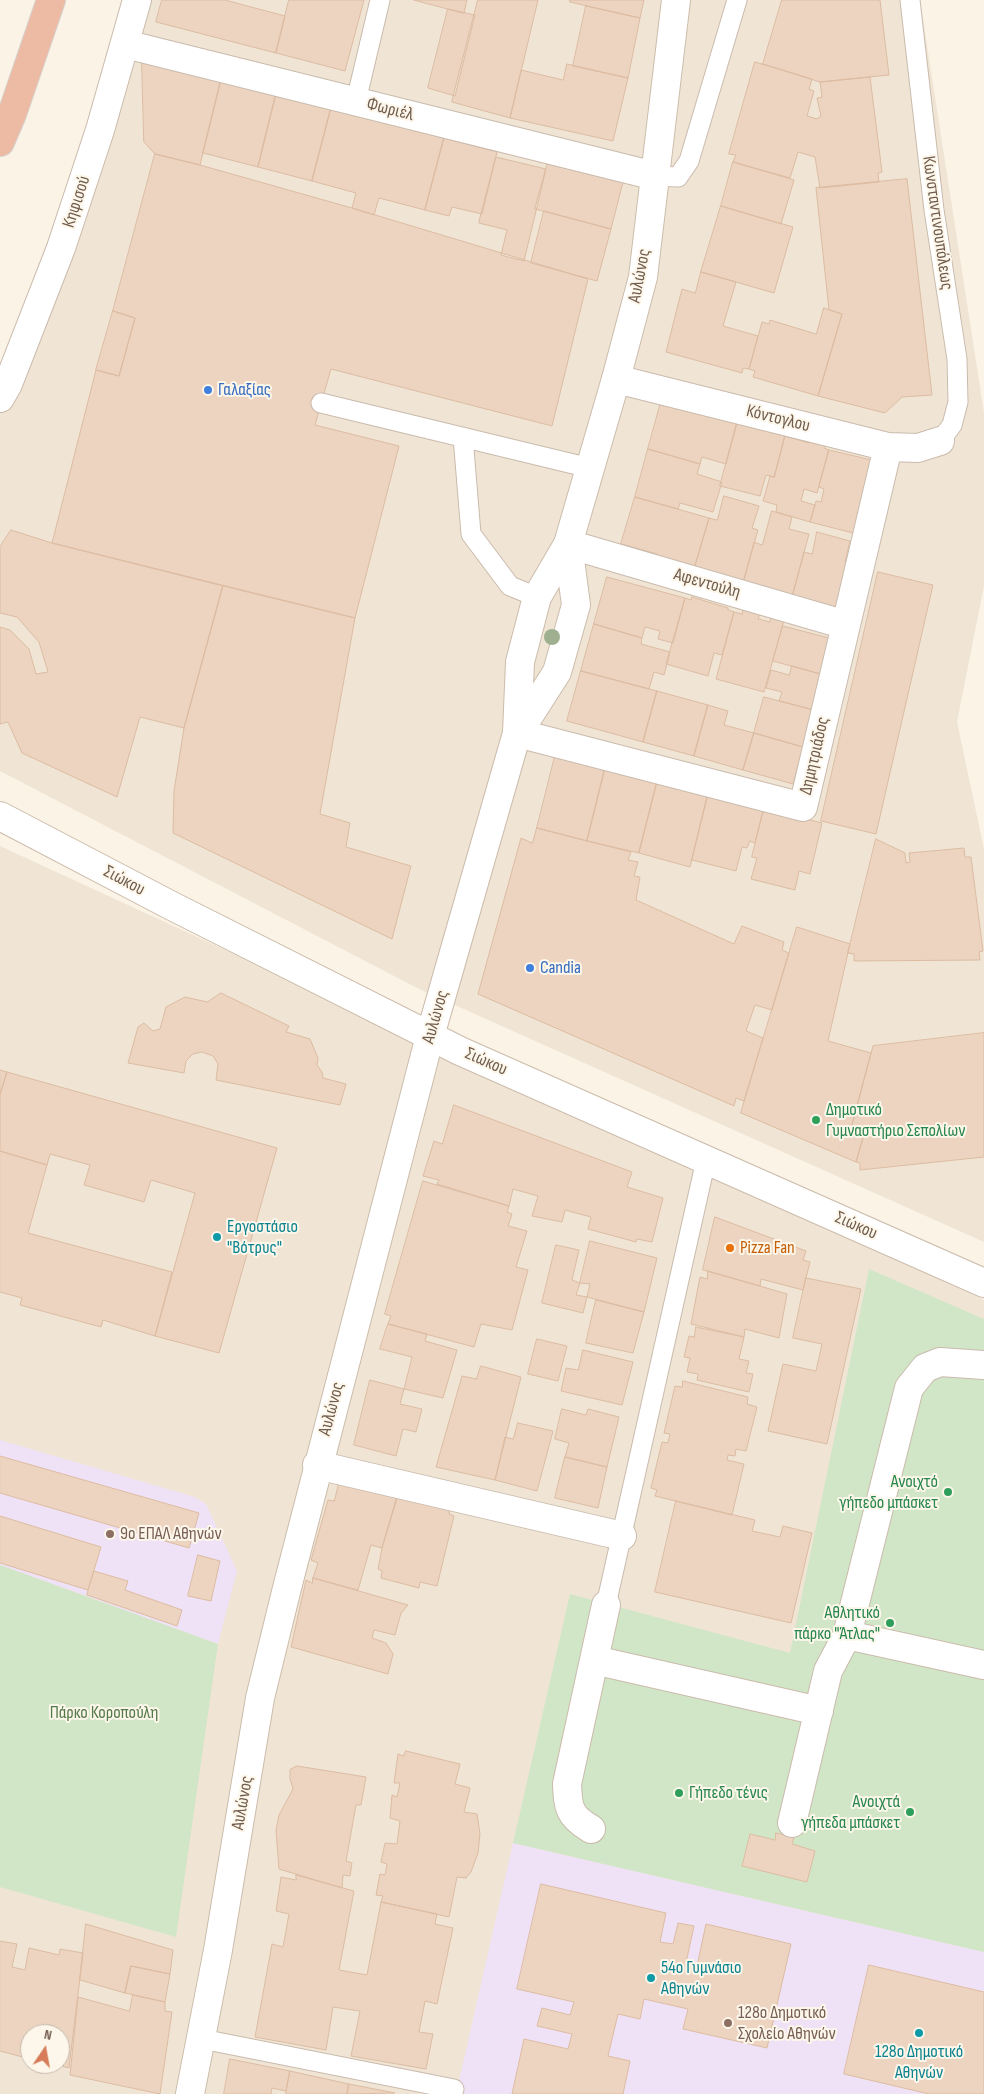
<!DOCTYPE html>
<html>
<head>
<meta charset="utf-8">
<style>
	body { margin:0 }
	#map { position:relative; width:984px; height:2094px; overflow:hidden; background:#faf3e6; font-family:"Sofia Sans Condensed",sans-serif }
	canvas { display:block }
	.north { position:absolute; left:20px; top:2024px; width:50px; height:50px; box-sizing:border-box; background:#fdf7eb; border:1px solid #c5b9ac; border-radius:50%; rotate:12deg; font-size:14px; font-weight:700; line-height:20px; text-align:center; color:#705c4d }
	.north::after { content:''; display:block; margin:auto; width:18px; height:22px; background:#d77c58; clip-path:polygon(50% 0,100% 100%,50% 72%,0 100%) }
</style>
</head>
<body>
<div id="map">
<canvas width="984" height="2094"></canvas>
<div class="north">N</div>
</div>
<script>
const g = document.querySelector('canvas').getContext('2d');
g.lineJoin = 'round';
function paint(path, color) { g.fillStyle = color; g.fill(path, 'evenodd'); }
function trace(path, color, width, dash) { g.strokeStyle = color; g.lineWidth = width; g.lineCap = dash ? 'butt' : 'round'; g.setLineDash(dash || []); g.stroke(path); }
function write(font, color, halo, rows, align = 'center') {
  g.font = font + ' "Sofia Sans Condensed",sans-serif'; g.lineWidth = 4; g.setLineDash([]); g.textBaseline = 'middle'; g.strokeStyle = halo; g.fillStyle = color; for (const [text, x, y, turn = 0] of rows) {
    g.save(); g.translate(x, y); g.rotate((+turn || 0) * Math.PI / 180); g.textAlign = isNaN(turn) ? turn : align; if (halo) g.strokeText(text, 0, 0); g.fillText(text, 0, 0); g.restore();
  }
}
paint(new Path2D(`
	M147 0H920L984 413V586L957 722 984 849V1242L419 989 0 771V378Z
	M0 846 984 1300V2094H0ZM30 2034H60V2064H30Z`), '#f0e5d5');
paint(new Path2D(`
	M0 1440 195 1497 206 1504 237 1571 218 1644 0 1565Z
	M513 1843 984 1952V2094H456Z`), '#f0e2f6');
paint(new Path2D(`
	M869 1269 984 1319V1952L513 1843 570 1594 790 1653Z
	M0 1565 218 1644 176 1937 0 1887Z`), '#d1e6c6');
const building = new Path2D(`
	M162 0H225L285 16 276 53 156 22Z
	M289 0H364L345 71 276 53Z
	M414 0H467L464 13Z
	M478 0H538L510 118 452 102Z
	M570 0H644L640 18 570 2Z
	M782 0H880L889 75 820 82 763 64Z
	M586 6 640 18 628 78 573 66Z
	M448 9 475 15 455 96 428 88Z
	M755 62 812 79 809 89 814 91 807 116 817 119 821 116 817 98 822 97 820 82 870 77 882 172 878 173 879 182 820 188 815 157 798 152 790 178 733 162 736 155 729 154Z
	M142 63 221 80 200 165 155 154 144 142Z
	M567 64 628 78 613 141 510 118 521 70 563 80Z
	M221 80 276 94 258 167 203 153Z
	M276 94 331 108 312 181 258 167Z
	M331 108 444 138 425 210 379 198 374 215 352 208 356 193 312 181Z
	M444 138 497 152 482 214 452 207 449 216 425 210Z
	M155 154 200 165 352 208 588 279 552 426 331 369 315 425 399 446 355 618 52 543 96 370 119 376 135 318 113 311Z
	M496 157 546 169 524 261 501 255 507 230 479 223Z
	M548 162 623 182 611 229 535 209Z
	M733 162 794 180 781 224 721 206Z
	M907 179 932 395 902 397 885 413 818 396 842 314 829 310 816 188Z
	M721 206 793 227 774 293 701 272Z
	M544 211 611 229 597 281 531 263Z
	M701 272 736 282 723 326 758 336 749 369 743 368 742 373 666 352 682 289 695 293Z
	M824 308 842 314 818 396 753 377 755 371 749 369 762 322 769 324 770 320 816 334Z
	M113 311 135 318 119 376 96 370Z
	M661 402 737 423 726 464 702 457 700 464 648 449Z
	M737 423 785 436 774 477 766 475 760 496 720 486Z
	M785 436 809 443 811 438 826 442 824 448 829 450 817 493 804 489 801 501 815 505 810 522 776 512 777 505 763 501 770 476 774 477Z
	M648 449 700 464 697 474 722 482 713 512 680 503 678 509 635 497Z
	M829 450 876 461 857 534 810 522 816 501 821 502 824 489 819 487Z
	M724 496 759 506 752 528 758 530 743 583 694 569 709 518 717 520Z
	M635 497 709 518 694 569 655 559 657 554 621 544Z
	M772 511 792 517 789 529 809 534 792 597 743 583 754 542 762 545Z
	M11 530 52 543 223 586 184 728 140 717 117 797 22 753 8 722 0 724V627L10 630 29 649 36 674 48 672 39 642 17 617 0 613V547Z
	M817 532 850 541 845 562 850 563 839 608 792 597 804 552 812 554Z
	M878 572 933 585 876 834 821 821Z
	M607 577 685 598 673 643 658 639 660 631 645 627 642 638 594 624Z
	M223 586 355 618 320 814 350 823 346 847 411 866 392 939 173 833 174 791 184 728Z
	M692 597 728 608V610L734 612 722 655 714 653 708 676 666 664 685 598 691 600Z
	M743 610 760 614 758 619 770 622 771 617 784 620 764 692 716 679 734 612 742 614Z
	M594 624 642 638 641 644 670 652 664 675 654 672 649 689 581 671Z
	M783 626 833 639 824 675 773 661Z
	M792 666 824 675 814 710 779 701 782 692 766 688 771 670 789 675Z
	M581 671 657 691 643 742 567 721Z
	M657 691 708 705 694 756 643 742Z
	M764 697 814 710 803 747 754 733Z
	M708 705 728 711 724 725 754 733 743 770 694 756Z
	M754 733 803 747 793 784 743 770Z
	M557 748 607 760 587 841 537 828Z
	M607 760 658 778 639 853 587 841Z
	M658 778 708 794 690 867 639 853Z
	M708 794 764 808 755 843 750 841 747 848 742 847 736 871 692 860Z
	M764 808 822 823 810 874 799 871 795 890 751 879 757 858 752 857Z
	M537 828 631 852 628 860 638 862 634 876 640 877 636 900 734 944 742 926 784 942 782 950 789 953 772 1010 755 1005 746 1031 763 1038 744 1101 736 1098 734 1106 478 994 521 838 532 843Z
	M876 839 905 853 906 863 910 862 909 853 964 848 965 857H971L983 951 979 952 980 960 854 961V954L848 953Z
	M797 927 850 944 828 1041 871 1053 850 1132 863 1138 856 1162 741 1113Z
	M221 993 289 1026 286 1032 310 1039 318 1058 317 1065 322 1072 323 1078 346 1084 340 1105 216 1080 218 1064 213 1056 202 1052 193 1054 186 1061 184 1073 128 1063 138 1027 144 1023 153 1031 160 1029 166 1007 185 997 207 1002Z
	M984 1033V1157L860 1170V1163L856 1162 863 1138 850 1132 873 1046Z
	M0 1070 7 1072 0 1095Z
	M7 1072 277 1148 219 1353 155 1336 195 1193 151 1180 144 1202 84 1185 90 1165 50 1154 47 1165 0 1151V1095Z
	M454 1105 632 1172 627 1187 663 1198 652 1242 637 1239 636 1242 588 1229 591 1217 565 1210 562 1222 532 1216 538 1196 513 1189 509 1206 437 1184 439 1180 423 1176 434 1141 442 1144Z
	M0 1151 47 1165 28 1233 172 1272 155 1336 103 1320 101 1327 20 1305 22 1298 0 1292Z
	M423 1181 509 1206 507 1212 512 1214 508 1226 527 1231 516 1267 528 1270 512 1330 481 1324 474 1347 388 1324 391 1316 385 1314Z
	M715 1217 806 1251 803 1260 810 1262 803 1290 761 1279 760 1286 703 1270Z
	M590 1241 657 1258 644 1312 587 1297 590 1284 580 1283Z
	M556 1245 579 1250 572 1280 580 1283 576 1295 587 1297 583 1313 542 1303Z
	M708 1271 787 1294 779 1338 745 1329 744 1337 691 1324 700 1277 707 1279Z
	M806 1278 861 1289 827 1444 768 1431 783 1364 816 1371 822 1344 793 1338Z
	M596 1300 644 1312 633 1353 586 1343Z
	M388 1324 427 1334 425 1341 457 1350 443 1398 404 1389 412 1357 380 1349Z
	M696 1327 744 1337 739 1359 749 1361 746 1373 753 1374 749 1392 697 1380 698 1374 687 1372 690 1358 684 1357 689 1336 694 1337Z
	M537 1339 567 1346 558 1381 528 1374Z
	M583 1350 633 1362 622 1405 561 1391 566 1368 578 1370Z
	M481 1366 521 1377 495 1480 436 1467 462 1376 476 1379Z
	M370 1380 404 1389 400 1404 422 1409 416 1432 403 1429 396 1456 354 1445Z
	M683 1381 748 1397 747 1404 757 1407 746 1451 736 1449 735 1456 728 1455 727 1460 744 1464 732 1515 655 1496 657 1490 651 1488 662 1442 668 1443 670 1434 664 1433 675 1386 682 1387Z
	M562 1409 586 1415 588 1409 619 1417 607 1467 565 1457 569 1443 555 1439Z
	M518 1423 553 1431 537 1491 495 1480 505 1437 513 1439Z
	M0 1456 199 1513 189 1548 0 1493Z
	M565 1457 607 1467 598 1508 555 1498Z
	M340 1479 395 1491 392 1497 397 1498 382 1548 371 1545 358 1590 313 1578 318 1563 311 1560 328 1500 334 1501Z
	M397 1498 450 1508 449 1514 454 1516 437 1586 420 1582 419 1588 381 1578 382 1571 378 1569 382 1548Z
	M676 1501 755 1520 752 1531 780 1537 783 1526 812 1533 791 1623 655 1592Z
	M0 1516 101 1547 88 1590 0 1563Z
	M198 1555 220 1561 211 1601 188 1596Z
	M94 1571 128 1581 125 1590 182 1610 177 1626 87 1595Z
	M313 1578 408 1605 401 1613 395 1635 374 1630 372 1638 386 1643 393 1654 388 1674 291 1647 306 1580 312 1583Z
	M406 1751 460 1764 455 1784 470 1788 464 1812 477 1814 480 1834 478 1853 471 1872 466 1878 457 1877 449 1917 381 1902 383 1896 376 1895 380 1874 385 1875 387 1864 381 1862 385 1843 397 1844 400 1821 390 1818 392 1795 397 1797 400 1783H394L398 1754 403 1756Z
	M297 1766 366 1777 361 1805H356L346 1861 352 1863 350 1876 343 1875 342 1888 279 1869 276 1830 279 1815 293 1789 290 1779V1770Z
	M776 1833 794 1837 792 1844 815 1851 807 1882 742 1866 750 1834 775 1840Z
	M296 1875 354 1891 339 1970 367 1975 381 1902 437 1914 435 1924 453 1928 437 2004 425 2001 419 2032 433 2034 426 2069 351 2056 360 2011 333 2007 326 2050 255 2037 272 1944 283 1947 289 1914 276 1911 281 1877 296 1880Z
	M541 1884 666 1913 660 1942 673 1944 678 1923 694 1926 686 1963 697 1966 706 1924 791 1944 767 2048 683 2029 688 2009 644 1999 640 2019 618 2014 608 2056 630 2061 623 2094H512L524 2039 568 2049 572 2034 537 2026 542 2008 570 2015 574 2002 517 1989Z
	M86 1924 173 1950 170 1974 131 1966 125 1993 80 1980Z
	M0 1941 17 1944 12 1967 25 1970 29 1948 59 1955 60 1949 83 1953 69 2068 53 2064H60V2034H30V2059L0 2051Z
	M869 1965 984 1992V2094H929L844 2074Z
	M131 1966 170 1974 165 2002 125 1993Z
	M133 1995 165 2002V2011L172 2012 160 2094 70 2075 78 1997 129 2011Z
	M230 2059 290 2071 286 2091 272 2088 271 2094H224Z
	M290 2071 349 2084 347 2094H286Z
	M349 2084 395 2093 347 2094Z`);
paint(building, '#ecd4c0');
trace(building, '#ddbca2', 1);
const lane = new Path2D(`
	M910 0 934 210 957 359 958 402 952 425 940 441
	M356 101 380 0
	M655 176 678 177 689 161 737 0
	M321 403 590 468
	M463 437 471 534 510 586 537 597
	M606 1605 706 1160
	M202 2039 454 2089`);
const street = new Path2D(`
	M125 44 655 176
	M616 379 888 447 918 448 940 441
	M0 398 8 384 61 248 100 130 137 0
	M568 544 846 625
	M517 733 803 807 888 447
	M317 1465 622 1536
	M847 1635 984 1665
	M594 1660 819 1711
	M792 1823 828 1671 847 1635 909 1388 925 1368 940 1362 984 1365
	M591 1829C569 1816 568 1808 567 1784L606 1605`);
const secondary = new Path2D(`
	M518 733 557 672 576 605 568 544
	M0 816 172 906 460 1051 984 1283
	M190 2094 218 1950 260 1698 287 1588 430 1036 517 733 520 662 537 597 568 544 616 379 643 277 676 0`);
const highway = new Path2D(`
	M0 142 12 114 51 0`);
trace(lane, '#cabbad', 21);
trace(street, '#cabbad', 30);
trace(secondary, '#ccbcab', 30);
trace(highway, '#d7d1cd', 30);
trace(lane, '#fff', 19);
trace(street, '#fff', 28);
trace(secondary, '#fff', 28);
trace(highway, '#edbba3', 28);
g.fillStyle = '#9fb090';
for (const [x, y] of [
	[552,637]
]) { g.beginPath(); g.arc(x, y, 8, 0, 2 * Math.PI); g.fill(); }
for (const [x, y, r, color] of [
	[208,390,5,"#3f7fe0"],
	[530,968,5,"#3f7fe0"],
	[816,1120,5,"#2e9e5b"],
	[217,1237,5,"#0f9aa8"],
	[730,1248,5,"#e8710a"],
	[948,1492,5,"#2e9e5b"],
	[110,1534,5,"#8d6e63"],
	[890,1623,5,"#2e9e5b"],
	[679,1793,5,"#2e9e5b"],
	[910,1812,5,"#2e9e5b"],
	[651,1978,5,"#0f9aa8"],
	[728,2023,5,"#8d6e63"],
	[919,2033,5,"#0f9aa8"]
]) { const dot = new Path2D(); dot.arc(x, y, r, 0, 2 * Math.PI); g.fillStyle = color; g.fill(dot); trace(dot, '#fdf7eb', 2); }
write('18px', '#705c4d', '#fdf7eb', [
	["Φωριέλ",390,110,14],
	["Κηφισού",77,202,-72],
	["Κωνσταντινουπόλεως",937,223,82],
	["Αυλώνος",640,276,-79],
	["Κόντογλου",778,419,14],
	["Αφεντούλη",707,584,16],
	["Δημητριάδος",815,756,-77],
	["Σιώκου",124,881,28],
	["Αυλώνος",436,1017,-74],
	["Σιώκου",486,1062,24],
	["Σιώκου",856,1226,24],
	["Αυλώνος",332,1409,-75],
	["Αυλώνος",243,1803,-80]
]);
write('18px', '#366cbe', '#fdf7eb', [
	["Γαλαξίας",218,390],
	["Candia",540,968]
], 'left');
write('18px', '#27864d', '#fdf7eb', [
	["Δημοτικό",826,1110,"left"],
	["Γυμναστήριο Σεπολίων",826,1131,"left"],
	["Ανοιχτό",938,1482],
	["γήπεδο μπάσκετ",938,1503],
	["Αθλητικό",880,1613],
	["πάρκο \"Άτλας\"",880,1634],
	["Γήπεδο τένις",689,1793,"left"],
	["Ανοιχτά",900,1802],
	["γήπεδα μπάσκετ",900,1823]
], 'right');
write('18px', '#0d838f', '#fdf7eb', [
	["Εργοστάσιο",227,1227],
	["\"Βότρυς\"",227,1248],
	["54ο Γυμνάσιο",661,1968],
	["Αθηνών",661,1989],
	["128ο Δημοτικό",919,2052,"center"],
	["Αθηνών",919,2073,"center"]
], 'left');
write('18px', '#c56008', '#fdf7eb', [
	["Pizza Fan",740,1248]
], 'left');
write('18px', '#785e54', '#fdf7eb', [
	["9ο ΕΠΑΛ Αθηνών",120,1534],
	["128ο Δημοτικό",738,2013],
	["Σχολείο Αθηνών",738,2034]
], 'left');
write('18px', '#547a4a', '#fdf7eb', [
	["Πάρκο Κοροπούλη",104,1713]
]);
</script>
</body>
</html>
